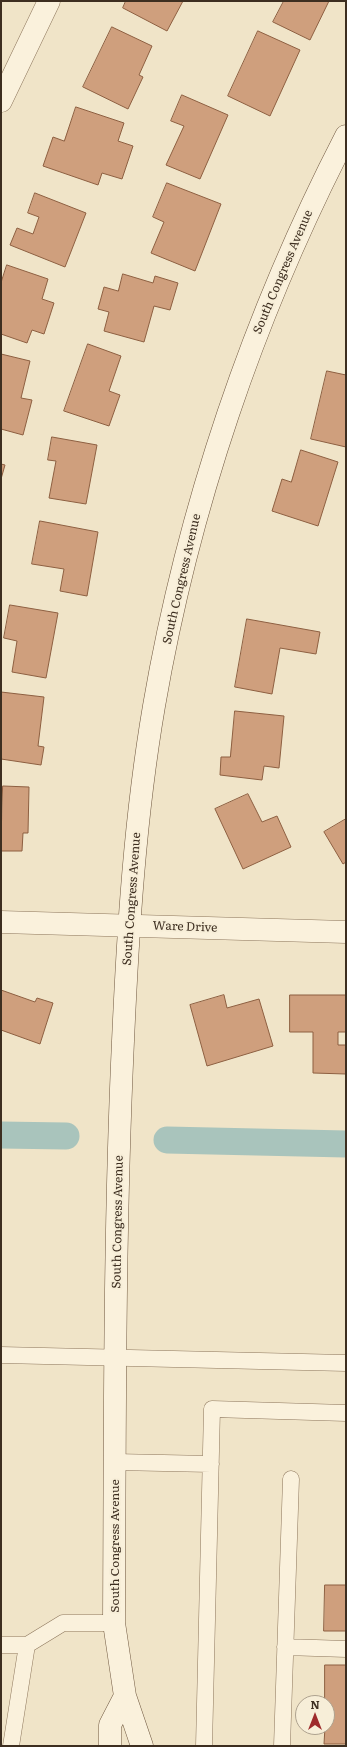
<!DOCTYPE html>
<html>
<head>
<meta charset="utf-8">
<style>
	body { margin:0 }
	#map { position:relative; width:347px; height:1747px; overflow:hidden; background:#f0e4c8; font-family:Literata,serif }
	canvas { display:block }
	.frame { position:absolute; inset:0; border:2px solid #3d2e20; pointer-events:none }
	.north { position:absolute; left:295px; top:1695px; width:40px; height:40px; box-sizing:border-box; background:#f7eed8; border:1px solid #ada18e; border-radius:50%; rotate:0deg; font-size:11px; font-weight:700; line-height:16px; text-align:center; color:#3d2e20 }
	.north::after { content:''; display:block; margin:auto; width:14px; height:18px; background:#9e2a2b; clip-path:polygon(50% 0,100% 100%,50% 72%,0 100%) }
</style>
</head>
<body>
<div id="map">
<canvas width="347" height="1747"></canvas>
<div class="frame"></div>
<div class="north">N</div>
</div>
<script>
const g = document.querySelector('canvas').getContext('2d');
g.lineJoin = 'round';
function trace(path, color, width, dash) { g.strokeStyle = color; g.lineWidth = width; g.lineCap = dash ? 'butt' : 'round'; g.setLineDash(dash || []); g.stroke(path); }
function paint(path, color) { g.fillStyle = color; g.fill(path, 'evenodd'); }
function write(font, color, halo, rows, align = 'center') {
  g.font = font + ' Literata,serif'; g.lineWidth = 4; g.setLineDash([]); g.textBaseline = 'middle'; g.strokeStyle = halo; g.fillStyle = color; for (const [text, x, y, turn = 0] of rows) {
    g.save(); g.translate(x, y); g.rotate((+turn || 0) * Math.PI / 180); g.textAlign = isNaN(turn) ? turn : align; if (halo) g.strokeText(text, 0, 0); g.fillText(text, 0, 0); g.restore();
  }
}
trace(new Path2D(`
	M1 1135 66 1136
	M167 1140 346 1144`), '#a9c4bc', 27);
const building = new Path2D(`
	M126 1H183L167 31 123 8Z
	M284 1H329L310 40 273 22Z
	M112 27 152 46 139 75 143 77 128 109 83 87Z
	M258 31 300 50 270 116 228 96Z
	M182 95 228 115 200 179 166 165 184 126 171 121Z
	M76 107 124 123 118 141 133 146 122 179 102 173 98 185 43 166 53 137 64 141Z
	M167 183 221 204 195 271 151 253 164 222 153 217Z
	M35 193 86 213 65 267 10 245 17 228 33 234 39 217 28 213Z
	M7 265 48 279 42 299 54 303 44 334 32 330 27 343 1 334V283Z
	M123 274 153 283 155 276 178 283 170 310 154 306 144 342 104 331 109 312 98 309 104 287 118 291Z
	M88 344 121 356 109 391 120 395 109 426 64 411Z
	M1 354 30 361 21 398 32 400 23 435 1 429Z
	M327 371 346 375V447L311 439Z
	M52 437 97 445 86 504 49 498 56 461 48 460Z
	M301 450 338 462 318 526 272 511 282 479 291 482Z
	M1 464 5 465 1 479Z
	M40 521 98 532 87 596 60 591 64 569 32 564Z
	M10 605 58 613 46 678 12 672 17 641 4 638Z
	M247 619 320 632 316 654 280 648 272 694 235 687Z
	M1 692 44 697 38 746 44 747 41 765 1 759Z
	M235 711 284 716 279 768 264 766 262 780 220 775 221 757H230Z
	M3 786 29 787 28 833H23L22 851H1Z
	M248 794 262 822 277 816 291 847 243 869 215 809Z
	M346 819V862L343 864 324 832Z
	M1 990 35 1002 37 998 53 1003 40 1044 1 1030Z
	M224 995 227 1008 259 999 273 1046 207 1066 190 1005Z
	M290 995H346V1032H338V1045H346V1074L313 1073V1032H290Z
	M325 1585H346V1631H324Z
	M325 1665H346V1744H324L325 1727H327V1703H325Z`);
paint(building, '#cf9f7d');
trace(building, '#8d5f41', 1);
const lane = new Path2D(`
	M1 1355 346 1363
	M115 1462 211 1464
	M1 1645H27L63 1623H114
	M285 1647 346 1649
	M11 1746 27 1645
	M204 1746 212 1409 346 1413
	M282 1746 291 1479`);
const street = new Path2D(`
	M1 101 49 1
	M1 922 346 932`);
const secondary = new Path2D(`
	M110 1746V1725L125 1696
	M142 1746 125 1696 114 1623C115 1429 114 1235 123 1041 128 929 135 817 154 706 188 508 254 314 346 136`);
trace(lane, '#8d765c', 17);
trace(street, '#8d765c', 23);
trace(secondary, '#6f573f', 23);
trace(lane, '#faf1dc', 16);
trace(street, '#faf1dc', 22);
trace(secondary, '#faf1dc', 22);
write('12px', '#3d2e20', '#f7eed8', [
	["South Congress Avenue",283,272,-67],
	["South Congress Avenue",182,579,-77],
	["South Congress Avenue",132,899,-86],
	["Ware Drive",185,927,2],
	["South Congress Avenue",118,1222,-89],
	["South Congress Avenue",115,1546,-90]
]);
</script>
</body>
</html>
